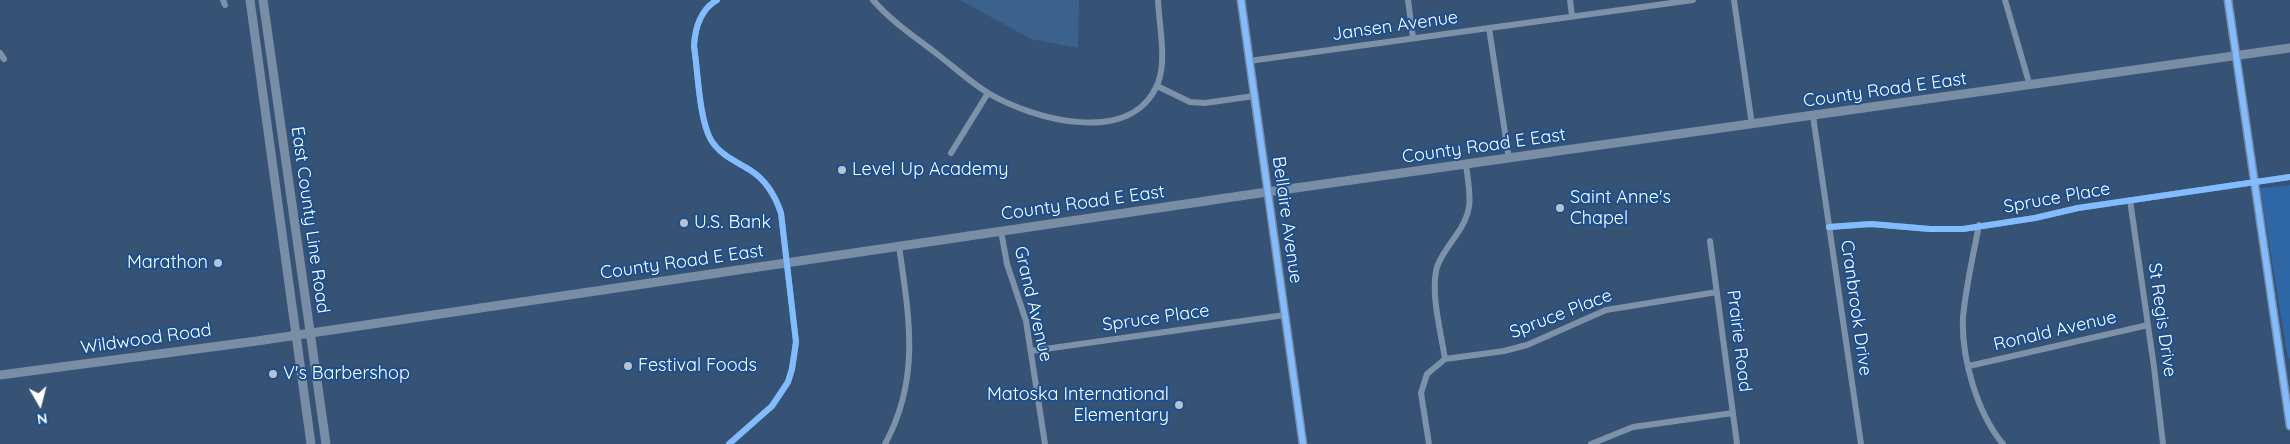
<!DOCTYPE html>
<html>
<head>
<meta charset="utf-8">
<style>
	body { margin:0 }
	#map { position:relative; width:2290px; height:444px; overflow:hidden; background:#365274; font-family:Quicksand,sans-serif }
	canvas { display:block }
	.north { position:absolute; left:15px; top:379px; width:50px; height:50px; -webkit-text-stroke:4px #1b4f8f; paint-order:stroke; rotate:172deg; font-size:14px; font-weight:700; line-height:20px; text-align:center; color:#fff }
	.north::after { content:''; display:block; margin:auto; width:18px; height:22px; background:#fff; clip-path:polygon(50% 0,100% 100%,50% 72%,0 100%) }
</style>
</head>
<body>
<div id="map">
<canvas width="2290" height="444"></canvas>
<div class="north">N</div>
</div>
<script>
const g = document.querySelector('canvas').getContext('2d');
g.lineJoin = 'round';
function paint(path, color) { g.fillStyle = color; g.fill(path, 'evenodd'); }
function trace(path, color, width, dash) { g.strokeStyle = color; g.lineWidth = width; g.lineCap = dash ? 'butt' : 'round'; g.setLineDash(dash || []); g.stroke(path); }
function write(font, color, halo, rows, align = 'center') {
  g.font = font + ' Quicksand,sans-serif'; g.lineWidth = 4; g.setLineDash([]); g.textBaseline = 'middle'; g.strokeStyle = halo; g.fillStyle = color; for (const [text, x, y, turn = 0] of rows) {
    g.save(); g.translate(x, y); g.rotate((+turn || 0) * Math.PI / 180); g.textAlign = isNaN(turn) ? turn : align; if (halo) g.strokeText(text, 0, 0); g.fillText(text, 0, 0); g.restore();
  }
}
paint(new Path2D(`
	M2290 185V358L2288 359 2260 188Z`), '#2f66a5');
paint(new Path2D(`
	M960 0H1079L1078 48 1031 39Z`), '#3b618d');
trace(new Path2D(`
	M223 0 225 5
	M717 0C700 10 695 28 694 46 698 72 699 119 711 140 721 156 736 161 750 170 766 180 775 195 781 213L796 342 792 369 788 382 772 406 729 444
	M873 0C891 21 915 37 937 54 954 67 970 82 988 93 1032 119 1132 148 1158 83 1167 59 1159 26 1158 0
	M1408 0 1413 38
	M1570 0 1572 16
	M1734 0 1752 125
	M2005 0 2030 86
	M1489 28 1509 159
	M0 53 4 59
	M1249 61 1693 0
	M1157 86 1190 102 1205 103 1254 96
	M1813 116 1861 444
	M951 153 988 93
	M2130 200 2154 367 2163 444
	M1979 225C1973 256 1966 286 1963 317 1961 357 1977 413 2003 444
	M1829 227 1871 224 1930 229H1963L2035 218 2078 208 2290 177
	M1001 231 1007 264 1026 321 1045 444
	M1710 241 1737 444
	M1031 351 1285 315
	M1445 359 1504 351 1527 345 1606 310 1717 292
	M1445 359C1441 332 1430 293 1437 267 1441 256 1448 247 1455 237 1475 210 1470 196 1466 165
	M1969 366 2148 325
	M885 444C921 378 909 317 899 246
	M1429 444 1421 393 1427 374 1445 359
	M1591 444 1633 427 1733 413`), '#7d92a8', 6);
trace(new Path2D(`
	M250 0 311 444
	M263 0 326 444
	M1241 0 1303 444
	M2228 0 2290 426
	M0 375 257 341 1267 192 2290 48`), '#798da4', 9);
trace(new Path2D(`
	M717 0C700 10 695 28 694 46 698 72 699 119 711 140 721 156 736 161 750 170 766 180 775 195 781 213L796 342 792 369 788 382 772 406 729 444
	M1241 0 1303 444
	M2228 0 2290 426
	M1829 227 1871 224 1930 229H1963L2035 218 2078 208 2290 177`), '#80bcff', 6);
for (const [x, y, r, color] of [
	[842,170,5,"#b9c2ce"],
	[1560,208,5,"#b9c2ce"],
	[684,223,5,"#b9c2ce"],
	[218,263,5,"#b9c2ce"],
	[628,366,5,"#b9c2ce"],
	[273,374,5,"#b9c2ce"],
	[1179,405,5,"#b9c2ce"]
]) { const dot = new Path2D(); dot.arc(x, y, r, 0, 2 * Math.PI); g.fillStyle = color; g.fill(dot); trace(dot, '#1b4f8f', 2); }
write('18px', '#fff', '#1b4f8f', [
	["Jansen Avenue",1395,26,-8],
	["County Road E East",1885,90,-8],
	["County Road E East",1484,146,-8],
	["Spruce Place",2057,198,-10],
	["County Road E East",1083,203,-8],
	["East County Line Road",310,220,82],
	["Bellaire Avenue",1287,220,82],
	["County Road E East",682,262,-8],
	["Grand Avenue",1033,304,77],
	["Cranbrook Drive",1856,308,82],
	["Spruce Place",1561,314,-21],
	["Spruce Place",1156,318,-8],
	["St Regis Drive",2162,320,82],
	["Ronald Avenue",2055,331,-13],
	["Wildwood Road",146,339,-8],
	["Prairie Road",1739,341,83]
]);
write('18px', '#fff', '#1b4f8f', [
	["Level Up Academy",852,170],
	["Saint Anne's",1570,198],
	["Chapel",1570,219],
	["U.S. Bank",694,223],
	["Marathon",208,263,"right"],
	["Festival Foods",638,366],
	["V's Barbershop",283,374],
	["Matoska International",1169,395,"right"],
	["Elementary",1169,416,"right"]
], 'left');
</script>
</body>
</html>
